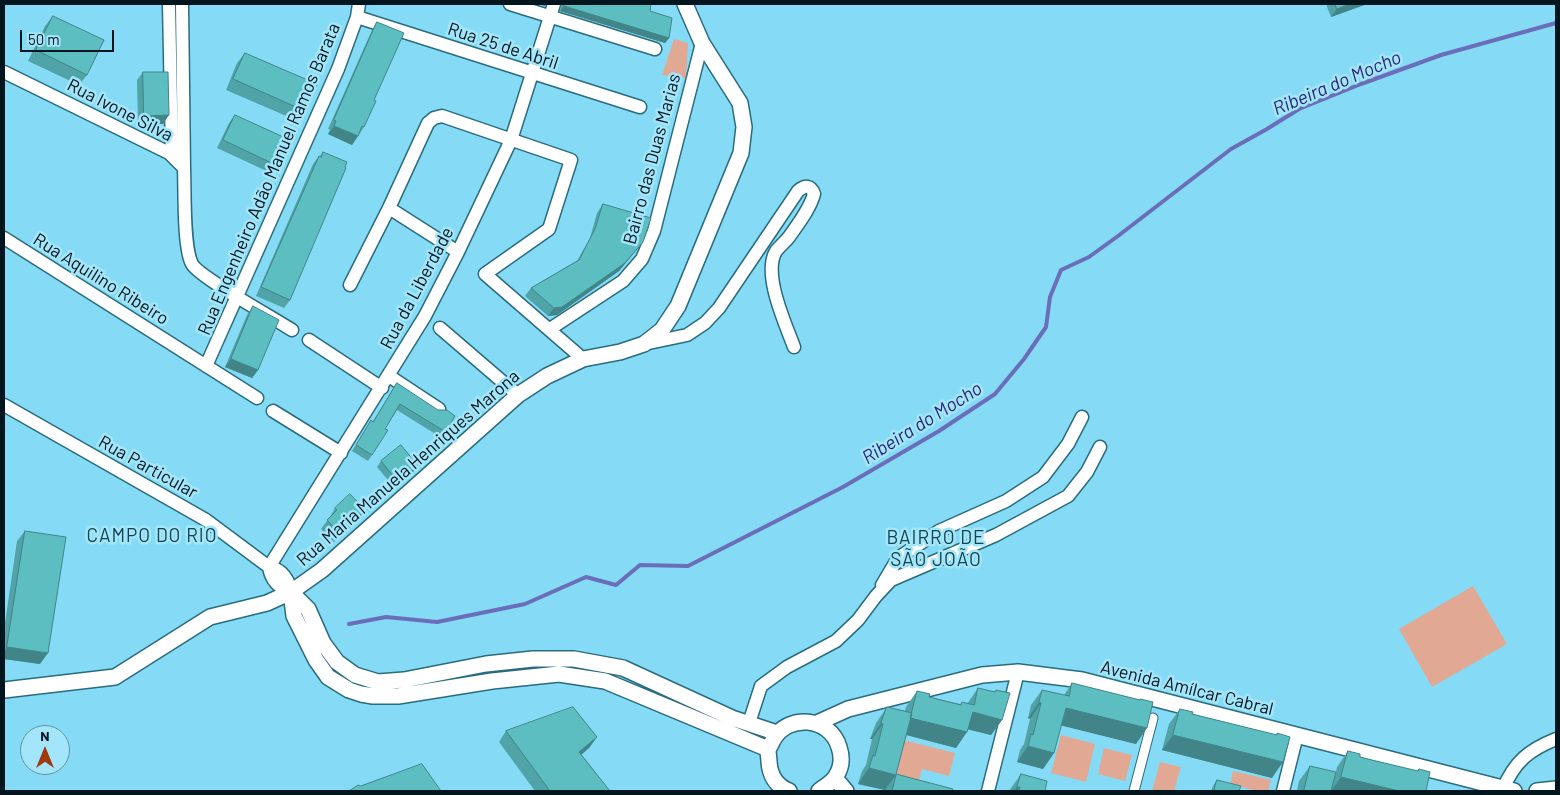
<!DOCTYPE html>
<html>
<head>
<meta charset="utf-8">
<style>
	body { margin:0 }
	#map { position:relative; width:1560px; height:795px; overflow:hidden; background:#85dbf6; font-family:Barlow,sans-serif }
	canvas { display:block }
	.frame { position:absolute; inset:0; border:5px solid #00151d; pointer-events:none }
	.north { position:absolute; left:20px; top:725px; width:50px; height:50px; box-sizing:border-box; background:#a3e6fb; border:1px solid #6292a2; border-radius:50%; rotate:0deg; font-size:14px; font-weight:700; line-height:20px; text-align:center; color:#00151d }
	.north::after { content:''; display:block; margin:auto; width:18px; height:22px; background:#9f390e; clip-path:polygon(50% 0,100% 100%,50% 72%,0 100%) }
	.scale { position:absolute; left:20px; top:30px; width:94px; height:22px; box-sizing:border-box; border:2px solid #00151d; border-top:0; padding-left:6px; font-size:15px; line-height:18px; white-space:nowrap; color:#00151d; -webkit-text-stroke:4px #a3e6fb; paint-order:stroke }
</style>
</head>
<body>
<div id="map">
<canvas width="1560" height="795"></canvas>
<div class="frame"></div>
<div class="north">N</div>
<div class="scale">50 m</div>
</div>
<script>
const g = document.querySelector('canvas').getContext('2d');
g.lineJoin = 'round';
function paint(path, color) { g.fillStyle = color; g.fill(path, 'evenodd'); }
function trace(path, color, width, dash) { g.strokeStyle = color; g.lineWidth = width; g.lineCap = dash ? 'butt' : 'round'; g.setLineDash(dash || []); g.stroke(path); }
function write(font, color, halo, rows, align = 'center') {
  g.font = font + ' Barlow,sans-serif'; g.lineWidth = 5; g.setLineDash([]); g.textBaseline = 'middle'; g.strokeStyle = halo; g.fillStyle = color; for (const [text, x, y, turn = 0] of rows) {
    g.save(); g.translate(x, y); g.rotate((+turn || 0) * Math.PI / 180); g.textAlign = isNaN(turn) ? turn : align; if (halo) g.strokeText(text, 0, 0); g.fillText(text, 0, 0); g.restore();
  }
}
paint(new Path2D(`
	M674 39 688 43 686 78 662 75Z
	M1473 586 1507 644 1432 687 1399 629Z
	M1061 735 1095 744 1086 782 1051 773Z
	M903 740 955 753 949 776 922 769 916 791 891 787Z
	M1104 748 1132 755 1125 781 1098 774Z
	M1160 762 1181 767 1174 791H1152Z
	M1233 771 1271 780 1268 791H1257L1230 784Z`), '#e1a894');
trace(new Path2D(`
	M349 624 386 617 437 622 525 604 586 577 616 585 640 565 688 566 843 487 939 431 995 394 1024 359 1046 327 1050 297 1061 270 1089 257 1118 236 1231 149 1267 129 1299 109 1361 84 1441 55 1556 23`), '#6a6eba', 4);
const pedestrian = new Path2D(`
	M1134 791 1153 718`);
const minor = new Path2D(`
	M169 4 172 156
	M182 4 184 168
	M510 4 655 49
	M357 17 640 107
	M4 72 169 153 184 168C185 190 183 247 192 264 199 277 275 319 292 330
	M389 208 458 252
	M4 238 257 398
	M350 285 389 208 428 123 434 118 442 116 571 160 549 229 485 274 583 359
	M440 328 518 395
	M550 329 623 281 642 259 654 231 702 43
	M309 340 382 388
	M644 344 687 335 705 323 719 308 798 191C805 185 811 185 814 194 810 209 798 224 789 237 785 242 780 246 776 251 762 274 786 325 794 347
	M206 366 338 69 357 17 359 4
	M389 376 439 409
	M4 405 206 520 269 567C282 569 289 580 291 592 279 588 271 580 269 567
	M273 411 341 453
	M269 567 425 316 458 252 511 140 554 4
	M882 585 898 558 939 531 1006 501 1043 477 1068 444 1082 417
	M749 723 761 686 787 667 836 641 858 620 876 596 891 580 996 535 1068 496 1087 472 1100 447
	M1503 789C1515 761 1529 750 1556 739
	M988 791 1018 672
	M1283 791 1297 735`);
const tertiary = new Path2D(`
	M291 592 294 616 316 660 328 677 349 690 361 694 373 696H398L492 681 559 674 605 681 768 749
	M291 592 308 609 323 643 337 662 355 675 378 682 404 680 486 664 533 659H574L623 668 732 718 777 733
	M4 690 115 677 210 617 267 603 291 592 322 570 518 395 547 376 583 359 620 352 644 344 662 330 678 306 741 153 744 127 740 103 702 43 685 4
	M817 723 848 709 982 675 1018 672 1082 680 1514 791
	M835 778 846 791
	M789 791C776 786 770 775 769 762 769 758 768 754 768 750 769 747 772 743 773 740 788 713 830 717 839 747 842 756 842 767 836 776 833 782 824 787 819 791
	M1537 791 1556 789`);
trace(pedestrian, '#296c7f', 11);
trace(minor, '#296c7f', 15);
trace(tertiary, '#296c7f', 18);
trace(pedestrian, '#fff', 9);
trace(minor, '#fff', 12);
trace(tertiary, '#fff', 15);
paint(new Path2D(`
	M561 4H651L650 11 669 38 665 43 560 11Z
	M1326 4H1367L1331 17Z
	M53 16 87 75 79 85 28 61 45 26Z
	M377 22 374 100 364 127 352 145 328 134 330 130 328 129 372 30Z
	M245 53 305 111 298 121 226 90 237 63Z
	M143 72 163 124H138L137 80Z
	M235 115 278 166 273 174 217 148 229 123Z
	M323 152 290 300 284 308 256 296 313 164 319 156H320Z
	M603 204 643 242 619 271 557 315 548 316 525 296 531 288 577 261 590 238 597 213Z
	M253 306 258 370 252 378 225 367 247 315Z
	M397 383 454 425 445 440 397 410 385 429 372 455 368 461 352 451 371 420 373 421Z
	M381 461 414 471 394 487 377 467Z
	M335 508 365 510 359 518 334 542 321 529 330 517Z
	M25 531 40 664 4 659V630L17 541Z
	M1072 683 1139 700 1140 699 1136 744 1061 725 1054 753 1043 769 1017 762 1020 750 1024 744 1030 719 1028 718 1031 705 1042 690 1064 695Z
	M978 688 994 692 996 690 1002 720 991 735 968 729 956 748 906 735 896 774 952 791H885V790L858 784 862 771 866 765 872 739H870L876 723 887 707 905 711 906 707 917 691 929 697 960 704 962 702 967 704Z
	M1180 709 1192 714 1276 735 1277 733 1272 778 1162 750 1169 724Z
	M506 731 597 737 589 748 581 754 610 791H535L499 742Z
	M1348 751 1360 757 1417 771 1419 769 1426 791H1297L1299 781 1310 766 1336 772 1337 767Z
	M1021 774 1045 791H1009Z
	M1217 780 1239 791H1211L1213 786Z`), '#50a3a7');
paint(new Path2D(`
	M537 4H546L545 6Z
	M1350 4H1367L1331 17 1337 9Z
	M564 6 669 38 665 43 560 11Z
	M169 115 163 124H138L144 116Z
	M334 126 358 136 352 145 328 134Z
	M643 242 619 271 557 315 548 316 554 308Z
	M231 359 258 370 252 378 225 367Z
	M418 466 414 471 394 487 398 482Z
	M365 510 359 518 334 542 340 534Z
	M7 647 48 653 40 664 4 659V652Z
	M1039 702 1041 703 1030 719 1028 718Z
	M1066 708 1147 728 1136 744 1055 724Z
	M973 712 1002 720 991 735 962 728Z
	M910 718 967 732 956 748 899 733Z
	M881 723 883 724 872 739H870Z
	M1173 735 1283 762 1272 778 1162 750Z
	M597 737 589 748 572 763 579 752Z
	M1028 746 1054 753 1043 769 1017 762Z
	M869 768 896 775 885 790 858 784Z
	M1341 777 1399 791H1331Z
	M1017 787H1020L1017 791H1014Z`), '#418588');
const building = new Path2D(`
	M564 4H651L650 11 672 18 669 38 564 6Z
	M1335 4H1350L1337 9Z
	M53 16 104 40 87 75 36 50Z
	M377 22 404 33 374 100 376 101 364 127 362 126 358 136 334 126 336 121 334 120Z
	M245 53 317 84 305 111 233 79Z
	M143 72H168L169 115 144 116Z
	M235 115 290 140 278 166 223 140Z
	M323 152 347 162 345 167 346 168 290 300 261 287 319 156 321 157Z
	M603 204 651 218 643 242 625 263 562 307 554 308 531 288 579 260 595 229Z
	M253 306 279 320 258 370 231 359Z
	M397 383 438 410H447L455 416 451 423 454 425 449 434 400 404 385 429 388 430 372 455 356 445 371 420 373 422Z
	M401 445 418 466 398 482 381 461Z
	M350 494 365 510 340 534 327 520 337 510 335 508Z
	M25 531 66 537 48 653 7 647Z
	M1072 683 1140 700V699L1153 702 1147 728 1066 708 1054 753 1028 746 1031 734 1033 735 1041 703 1039 702 1042 690 1069 696Z
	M978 688 995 692 996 690 1010 693 1002 720 973 712 967 732 910 718 917 691 930 694 929 697 961 705 962 702 974 705Z
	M573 707 597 737 579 752 610 791H550L506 731Z
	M887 707 912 713 896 774 953 789 952 791H892L896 775 869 768 873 755 875 756 883 724 881 723Z
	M1180 709 1193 712 1192 714 1277 735V733L1290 737 1283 762 1173 735Z
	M1348 751 1360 754V757L1376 761 1418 771 1419 769 1430 772 1426 791H1399L1341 777Z
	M422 764 441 791H349L358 785 360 786Z
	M1310 766 1336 772 1331 791H1304Z
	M1021 774 1047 781 1045 791H1019L1020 787H1017Z
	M1217 780 1241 786 1239 791H1214Z`);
paint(building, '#5dbec2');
trace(building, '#418588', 1);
write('18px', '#00151d', '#a3e6fb', [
	["Rua 25 de Abril",503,46,18],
	["Rua Ivone Silva",120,110,27],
	["Bairro das Duas Marias",652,159,-75],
	["Rua Engenheiro Adão Manuel Ramos Barata",269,179,-67],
	["Rua Aquilino Ribeiro",101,279,32],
	["Rua da Liberdade",417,288,-62],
	["Rua Particular",148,467,29],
	["Rua Maria Manuela Henriques Marona",408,468,-41],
	["Avenida Amílcar Cabral",1187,688,14]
]);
write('italic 19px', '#2a1f7b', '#a3e6fb', [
	["Ribeira do Mocho",1337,83,-23],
	["Ribeira do Mocho",922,423,-32]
]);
g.letterSpacing = '1px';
write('19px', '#134250', '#a3e6fb', [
	["CAMPO DO RIO",152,536],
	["BAIRRO DE",936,538],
	["SÃO JOÃO",936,560]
]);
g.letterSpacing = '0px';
</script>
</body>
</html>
